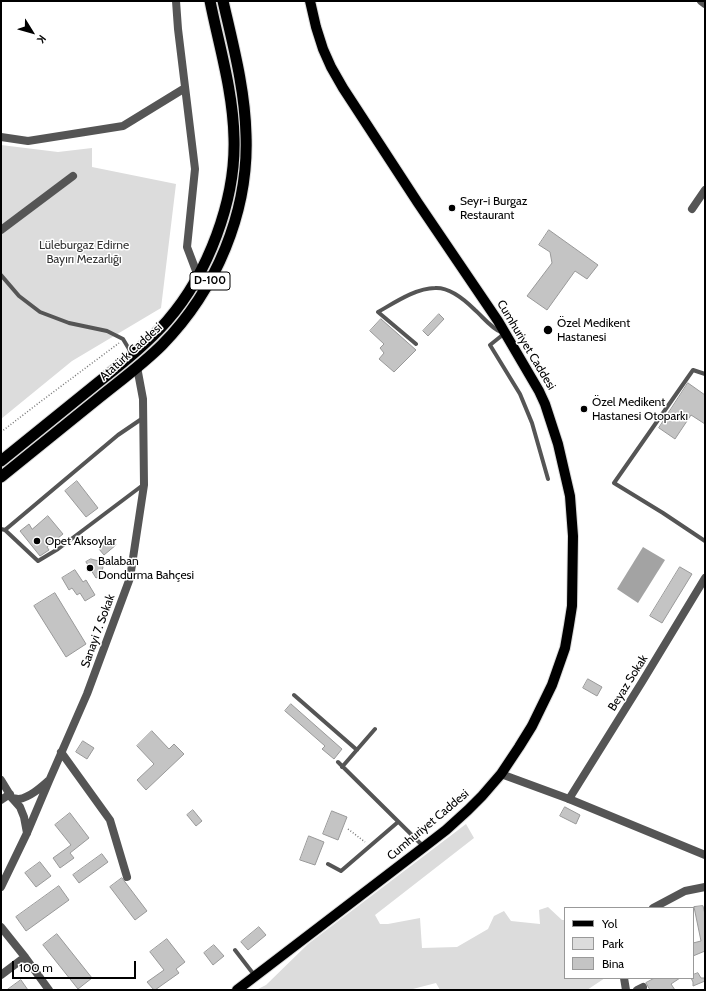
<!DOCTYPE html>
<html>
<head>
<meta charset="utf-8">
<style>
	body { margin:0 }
	#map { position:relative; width:706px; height:991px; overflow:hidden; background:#fff; font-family:Cabin,sans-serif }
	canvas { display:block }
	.frame { position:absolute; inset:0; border:2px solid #000; pointer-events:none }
	.legend { position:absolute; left:564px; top:907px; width:130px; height:72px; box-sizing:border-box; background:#fff; border:1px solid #999; margin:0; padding:5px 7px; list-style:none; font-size:12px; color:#000 }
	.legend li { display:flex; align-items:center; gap:8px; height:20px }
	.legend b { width:20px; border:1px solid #999 }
	.north { position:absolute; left:12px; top:12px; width:40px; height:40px; -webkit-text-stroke:3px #fff; paint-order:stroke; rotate:127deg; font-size:11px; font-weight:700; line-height:16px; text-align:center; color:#000 }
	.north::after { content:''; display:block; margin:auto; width:14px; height:18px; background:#000; clip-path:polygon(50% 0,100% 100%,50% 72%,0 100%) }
	.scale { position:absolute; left:12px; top:961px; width:124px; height:18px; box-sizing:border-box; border:2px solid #000; border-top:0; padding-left:5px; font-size:12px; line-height:14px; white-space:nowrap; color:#000; -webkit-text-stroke:3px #fff; paint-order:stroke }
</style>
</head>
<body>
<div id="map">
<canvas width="706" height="991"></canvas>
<div class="frame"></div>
<ul class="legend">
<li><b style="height:5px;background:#000"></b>Yol</li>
<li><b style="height:11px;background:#dcdcdc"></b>Park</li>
<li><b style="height:11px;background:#c4c4c4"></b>Bina</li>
</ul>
<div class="north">K</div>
<div class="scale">100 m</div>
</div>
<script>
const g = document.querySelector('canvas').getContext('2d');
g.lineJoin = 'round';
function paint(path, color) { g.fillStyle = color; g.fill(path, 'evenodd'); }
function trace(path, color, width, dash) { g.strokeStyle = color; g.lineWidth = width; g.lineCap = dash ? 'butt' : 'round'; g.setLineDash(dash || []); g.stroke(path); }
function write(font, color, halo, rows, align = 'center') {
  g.font = font + ' Cabin,sans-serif'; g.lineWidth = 3; g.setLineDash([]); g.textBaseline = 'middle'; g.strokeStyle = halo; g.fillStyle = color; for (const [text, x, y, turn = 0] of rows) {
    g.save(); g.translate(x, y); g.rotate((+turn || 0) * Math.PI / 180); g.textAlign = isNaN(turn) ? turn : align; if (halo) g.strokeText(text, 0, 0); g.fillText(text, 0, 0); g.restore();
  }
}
paint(new Path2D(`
	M1 145 58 152 92 148V167L176 184 161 308 72 361 1 419Z
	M466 824 474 838 375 915 380 924H388L420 918 422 948 457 947 488 929 494 916 504 911 511 921 540 924 539 910 548 907 562 920H565V978H605L587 990H440L436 983 409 990H256L266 985 308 944Z`), '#dcdcdc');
paint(new Path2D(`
	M643 547 665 560 638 603 617 589Z`), '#a3a3a3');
const building = new Path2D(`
	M549 230 598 265 587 279 575 271 547 310 527 296 552 263 550 252 539 245Z
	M439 314 444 319 428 336 423 331Z
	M381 319 416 350 394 372 379 359 384 353 380 348 384 344 370 331Z
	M688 383 705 395V424L691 415 675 439 659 428Z
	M77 481 98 508 86 517 65 491Z
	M48 516 63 534 47 547 49 550 40 556 20 531 29 524 32 529Z
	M112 539 116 545 104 555 99 549Z
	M91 559 99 561 103 567 101 575 96 578 86 562Z
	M680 567 692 574 662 623 650 616Z
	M75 570 83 582 86 580 95 595 85 601 80 593 77 595 72 588 69 590 62 578Z
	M55 593 86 644 66 657 34 606Z
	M588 679 602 687 597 696 583 688Z
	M291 704 342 749 334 759 322 749 325 746 285 711Z
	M152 731 169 749 174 744 184 754 146 790 137 780 154 764 137 746Z
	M83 741 94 748 87 759 76 752Z
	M565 807 580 815 576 824 560 816Z
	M193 810 202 821 196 826 187 815Z
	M332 811 347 817 338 840 323 834Z
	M70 813 89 838 70 853 74 858 60 868 53 858 71 845 55 825Z
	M309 836 324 842 315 865 300 860Z
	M102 854 108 862 79 883 73 875Z
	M40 862 51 876 36 887 25 873Z
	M122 878 147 911 135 920 110 887Z
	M59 886 69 900 26 931 16 917Z
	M703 906 705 914V951L693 956V943L701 941 694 907Z
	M259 927 266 935 248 950 241 942Z
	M57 934 92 978 78 989 43 945Z
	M167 939 185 962 176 969 179 973 155 990H154L147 982 164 970 150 952Z
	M214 945 224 956 213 965 204 953Z
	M698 973 701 978H705V981L693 986V982L691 978H693V975Z
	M655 978H680L671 984 675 990H650L646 983Z
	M21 980 28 990H7Z`);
paint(building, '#c4c4c4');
trace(building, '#999', 1);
const primary = new Path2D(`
	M237 990 424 847 446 830 468 810 482 796 501 774 519 747 532 726 552 685 565 648 569 625 572 606 573 536 570 496 558 444 545 404 539 391 498 321 418 203 343 88 331 67 323 49 316 27 310 1`);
const trunk = new Path2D(`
	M1 461C32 436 64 410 95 385 120 365 146 345 167 321 208 274 236 200 234 138 233 91 219 46 210 1
	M1 477C34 450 67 424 100 397 121 380 143 364 162 345 216 290 249 212 246 135 245 89 233 45 223 1`);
trace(primary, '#dbdbdb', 12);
trace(trunk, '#dbdbdb', 13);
trace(new Path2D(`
	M1 432 40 402 119 343
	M348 829 365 842`), '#777', 1.5, [1, 2]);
trace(new Path2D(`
	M1 275 19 296 40 312 69 323 107 331 123 339 132 354
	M505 333 490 345 520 394 532 423 548 479
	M416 344 378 312C394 303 416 288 435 288 450 287 465 300 475 310 483 317 491 328 501 332
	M705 374 693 370 614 483 663 513 705 541
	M1 529 5 530 118 435 143 418
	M5 530 38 561 58 549 143 485
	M294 695 357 750
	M338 762 424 847
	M342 767 375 729
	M328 864 341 871 398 822
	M235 950 255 976`), '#555', 4);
trace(new Path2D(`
	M176 1 178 29 195 169 187 247 198 276
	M1 137 28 141 123 126 185 88
	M692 209 705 190
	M1 230 73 176
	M61 752 110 820 127 877
	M1 780 12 798 20 807 24 817 27 833
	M12 798C15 798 17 799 19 799 30 797 40 788 48 781
	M569 799 642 682 705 578
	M1 800 10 794
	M1 887 27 833 49 781 87 694 130 578 144 485 143 399 137 367
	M653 908 685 891 705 887
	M1 927 25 957 49 990
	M1 975 25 957
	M624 978 626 990
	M637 990 643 987`), '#555', 8);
trace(new Path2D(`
	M701 1 705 4
	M501 774 569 799 705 855`), '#555', 8);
trace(primary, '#000', 10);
trace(trunk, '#000', 11);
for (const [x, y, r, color] of [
	[452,208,4,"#000"],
	[548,330,5,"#000"],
	[584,409,4,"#000"],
	[37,541,4,"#000"],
	[90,568,4,"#000"]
]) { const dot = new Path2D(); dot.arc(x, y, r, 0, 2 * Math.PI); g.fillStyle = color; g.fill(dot); trace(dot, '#fff', 1.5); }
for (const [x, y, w] of [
	[210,281,40]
]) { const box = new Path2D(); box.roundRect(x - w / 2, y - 9, w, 18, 3); g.fillStyle = '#fff'; g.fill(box); trace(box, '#000', 1); }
write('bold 11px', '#000', null, [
	["D-100",210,281]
]);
write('12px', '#000', '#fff', [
	["Seyr-i Burgaz",460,201],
	["Restaurant",460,215],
	["Özel Medikent",557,323],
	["Hastanesi",557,337],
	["Özel Medikent",592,402],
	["Hastanesi Otoparkı",592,416],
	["Opet Aksoylar",45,541],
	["Balaban",98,561],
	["Dondurma Bahçesi",98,575]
], 'left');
write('12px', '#333', '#fff', [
	["Lüleburgaz Edirne",84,245],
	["Bayırı Mezarlığı",84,259]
]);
write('12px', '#000', '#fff', [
	["Cumhuriyet Caddesi",526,345,59],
	["Atatürk Caddesi",131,352,-42],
	["Sanayi 7. Sokak",98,631,-70],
	["Beyaz Sokak",628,683,-58],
	["Cumhuriyet Caddesi",428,825,-40]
]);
</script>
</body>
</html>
